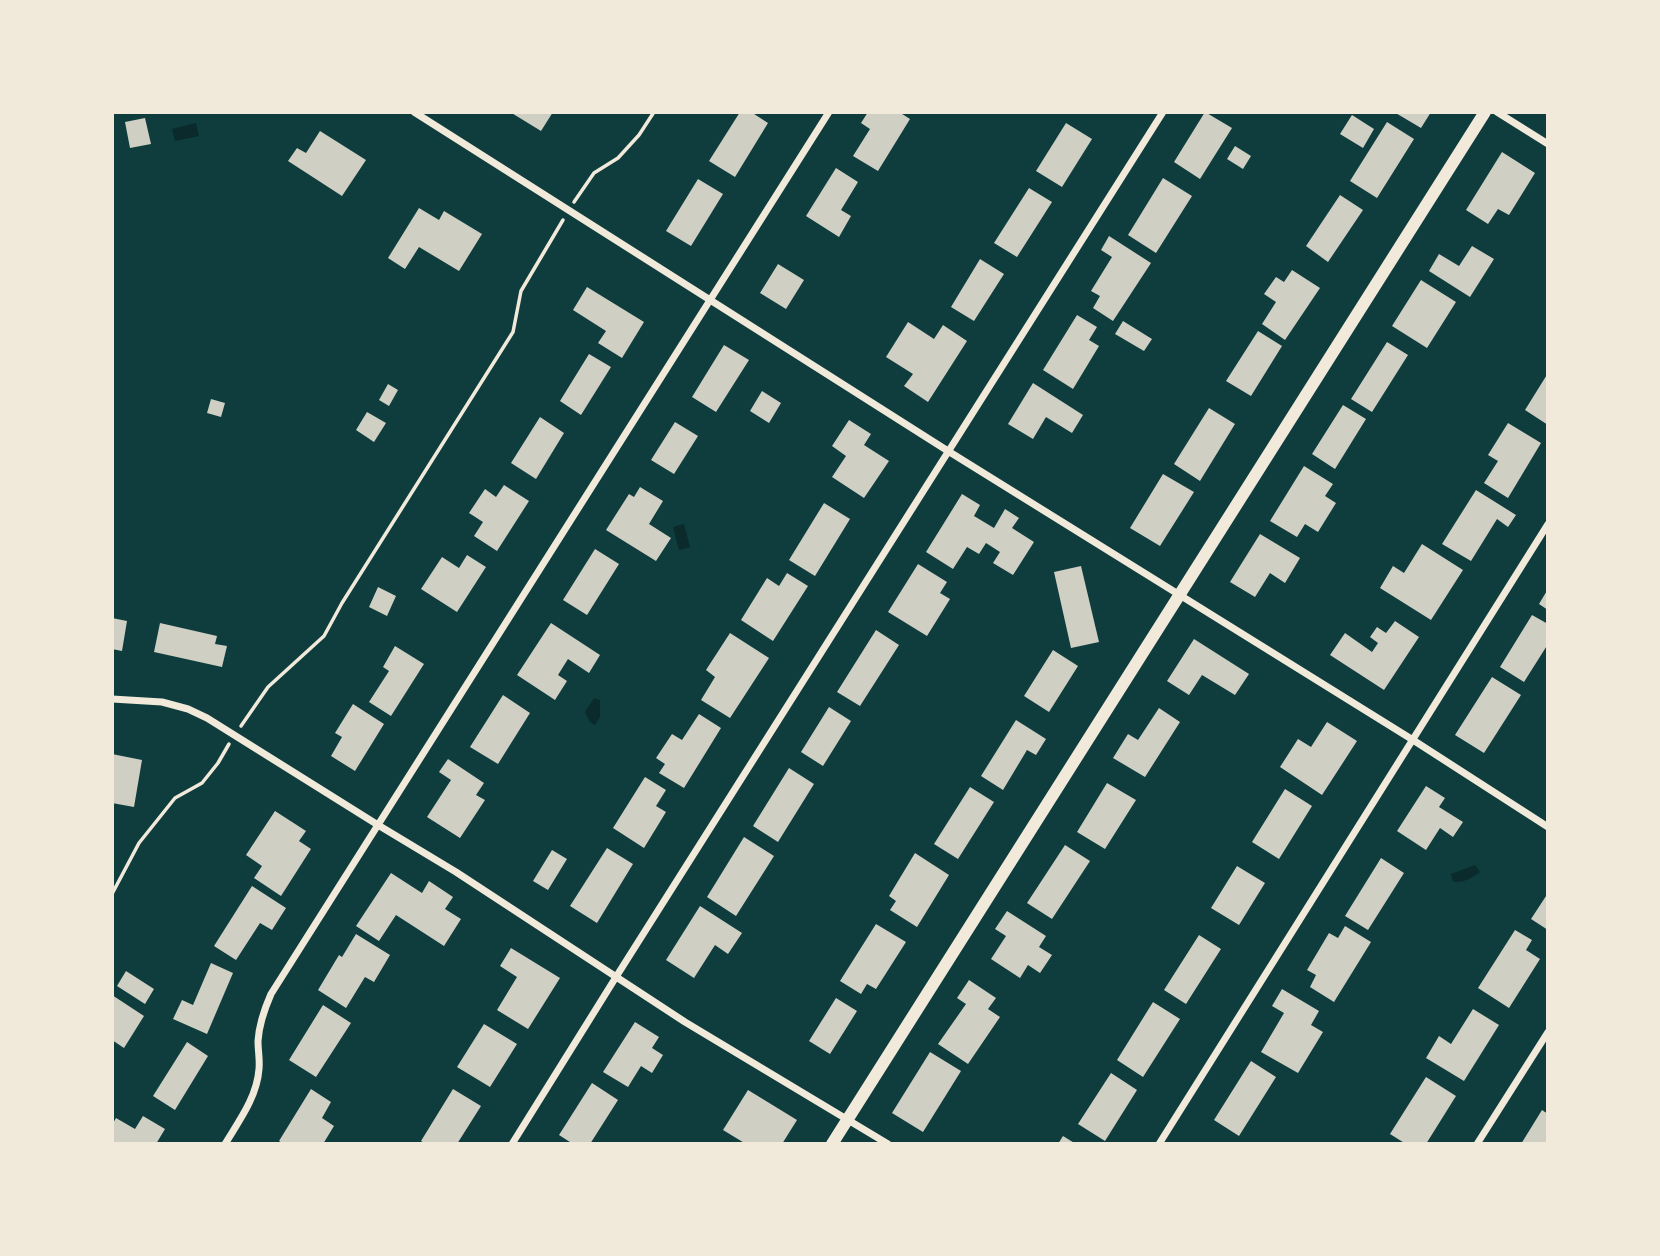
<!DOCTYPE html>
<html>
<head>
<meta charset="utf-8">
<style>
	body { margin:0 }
	#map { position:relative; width:1660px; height:1256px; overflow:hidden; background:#0f3d3e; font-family:"Titillium Web",sans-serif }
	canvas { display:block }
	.frame { position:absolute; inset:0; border:114px solid #f1e9da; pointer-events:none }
</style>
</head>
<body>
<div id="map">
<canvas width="1660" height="1256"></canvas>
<div class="frame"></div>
</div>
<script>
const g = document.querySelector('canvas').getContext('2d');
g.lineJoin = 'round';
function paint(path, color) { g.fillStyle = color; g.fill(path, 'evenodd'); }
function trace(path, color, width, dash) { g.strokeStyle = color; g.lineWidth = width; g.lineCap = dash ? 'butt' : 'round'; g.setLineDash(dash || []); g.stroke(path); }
paint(new Path2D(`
	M196 123 199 136 175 141 172 129Z
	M684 524 690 547 679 550 673 527Z
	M594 698 600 700V717L595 725 590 722 585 712Z
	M1475 865 1480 872C1470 879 1465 882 1453 882L1451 874Z`), '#0a2a2b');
paint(new Path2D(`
	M510 112H553L541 131Z
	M740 112H751L768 123 735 177 709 161Z
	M868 112H899L910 119 878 171 853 156 870 129 861 123Z
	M1205 112 1232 128 1200 179 1174 162Z
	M1394 112H1431L1421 128Z
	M1352 115 1374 129 1363 148 1340 134Z
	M145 118 151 144 130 148 125 122Z
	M1387 122 1414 139 1377 198 1350 181Z
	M1066 123 1092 139 1062 187 1036 171Z
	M320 131 366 160 342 196 288 161 297 148 306 153Z
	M1235 146 1251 156 1243 169 1227 159Z
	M1502 152 1535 173 1509 215 1498 209 1488 224 1466 210Z
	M836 168 858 182 841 210 851 216 839 237 806 216Z
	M1163 178 1192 196 1156 253 1128 235Z
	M698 179 723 194 691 246 666 231Z
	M1029 188 1052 202 1017 257 994 243Z
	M1340 195 1363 210 1328 262 1306 246Z
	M419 208 439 220 444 211 482 234 459 271 419 247 405 269 388 258Z
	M1109 236 1151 263 1113 321 1093 308 1100 296 1091 291 1112 257 1101 250Z
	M1472 246 1494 259 1470 297 1429 271 1439 254 1459 266Z
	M980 259 1004 274 974 321 951 307Z
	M778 264 804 280 786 309 760 293Z
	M1292 270 1320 288 1285 340 1262 324 1276 302 1264 294 1276 277 1284 282Z
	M1421 280 1456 302 1427 348 1392 326Z
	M587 287 644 322 622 358 598 343 606 331 573 310Z
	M1077 315 1097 327 1089 340 1099 346 1073 389 1043 370Z
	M1123 321 1152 339 1144 351 1115 334Z
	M908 322 934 339 943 325 967 341 928 402 904 386 913 374 886 357Z
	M1258 331 1282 346 1251 396 1226 381Z
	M1387 342 1408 355 1372 412 1351 399Z
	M724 345 749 360 716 412 692 397Z
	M589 354 611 367 581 415 560 401Z
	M1548 373V425L1525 410Z
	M1033 383 1083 415 1072 433 1046 417 1033 439 1008 424Z
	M388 384 398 390 389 406 379 400Z
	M762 391 781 403 769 423 750 411Z
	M211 399 225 403 221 417 207 413Z
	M1343 405 1366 419 1335 469 1312 454Z
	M1209 408 1235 424 1200 481 1174 464Z
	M367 412 386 423 374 442 356 430Z
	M540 417 564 433 536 479 511 463Z
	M849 420 871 434 864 445 889 461 864 498 832 477 846 456 832 446Z
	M675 422 698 436 674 474 651 460Z
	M1508 423 1541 443 1508 498 1484 483 1498 461 1488 455Z
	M1304 466 1333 484 1325 496 1336 503 1318 532 1305 524 1297 537 1270 521Z
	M1163 474 1194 492 1160 546 1130 528Z
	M504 485 529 501 497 551 474 536 483 522 469 513 485 489 496 497Z
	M640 487 663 501 649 524 671 538 656 561 606 530 629 494 634 497Z
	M1476 490 1516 515 1508 527 1497 519 1471 561 1442 544Z
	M962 494 980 505 974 516 994 528 1005 509 1019 518 1012 528 1034 542 1013 575 993 563 1000 552 986 543 979 554 967 547 953 569 926 552Z
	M824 503 850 519 815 576 789 560Z
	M1260 534 1300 558 1285 583 1270 573 1255 597 1230 582Z
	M1422 544 1463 570 1431 620 1380 588 1393 566 1404 573Z
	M595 549 619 564 587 615 563 600Z
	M467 555 486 567 457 612 421 589 442 557 459 568Z
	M918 564 947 582 940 593 950 599 927 636 888 612Z
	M1081 566 1099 642 1071 648 1054 572Z
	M787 573 808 586 773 641 741 620 767 578 779 586Z
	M378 587 396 596 387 616 369 607Z
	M1548 589V610L1539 604Z
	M1532 615 1548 624V644L1524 682 1500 667Z
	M112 618 127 621 122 651 112 649Z
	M1395 621 1419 637 1384 690 1330 655 1345 633 1372 652 1378 643 1370 637 1377 627 1386 633Z
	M160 623 217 636 215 644 227 646 222 667 154 652Z
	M551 623 600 655 589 673 568 659 558 675 567 681 555 700 517 675Z
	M876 630 899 645 860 706 837 692Z
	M730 633 769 658 730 718 701 700 715 677 706 670Z
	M1194 639 1249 674 1235 695 1202 675 1189 695 1167 681Z
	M395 646 424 664 391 716 369 702 389 671 383 667Z
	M1053 650 1078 666 1049 712 1024 696Z
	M1492 677 1521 695 1484 753 1455 735Z
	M503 695 530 713 498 764 470 747Z
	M353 704 384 724 355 771 331 756 342 737 335 733Z
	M829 707 851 721 823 766 801 752Z
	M1159 708 1180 722 1145 777 1113 758 1128 734 1138 740Z
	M699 714 721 728 684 788 659 773 665 764 656 758 672 734 682 740Z
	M1016 720 1046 739 1036 755 1027 750 1003 790 981 776Z
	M1327 722 1357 741 1322 795 1280 767 1298 739 1311 747Z
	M112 754 142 760 134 807 112 803Z
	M448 759 484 783 476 795 485 800 460 838 427 817 451 780 439 772Z
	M789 768 814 784 778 842 753 826Z
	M645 777 666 790 656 806 666 812 644 848 613 828Z
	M1107 783 1136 800 1105 849 1077 832Z
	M1426 786 1445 798 1439 807 1463 822 1453 837 1440 828 1426 850 1397 831Z
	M970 787 994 802 958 859 934 844Z
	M1285 789 1312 806 1279 859 1252 842Z
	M275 811 306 831 299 841 311 849 281 896 254 878 262 866 246 855Z
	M744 837 774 856 736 916 707 897Z
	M1065 845 1090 861 1052 919 1027 903Z
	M607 848 633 864 597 923 570 906Z
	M552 850 567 859 548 890 533 881Z
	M915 853 949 875 917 927 890 910 896 901 889 896Z
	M1381 858 1404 873 1368 930 1345 916Z
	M1237 866 1265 883 1239 925 1211 908Z
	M391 873 422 893 429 881 453 897 445 909 461 919 444 946 396 915 379 941 356 926Z
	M252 886 286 908 272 930 260 923 236 960 214 946Z
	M1548 893V930L1531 919Z
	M700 906 742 933 728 954 715 945 694 978 666 960Z
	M1007 911 1046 936 1039 947 1052 955 1040 973 1028 965 1020 978 991 959 1006 936 995 929Z
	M876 924 906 942 876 989 867 984 861 994 840 981Z
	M1345 926 1371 942 1334 1002 1310 987 1316 975 1307 970 1329 933 1338 938Z
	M1515 930 1532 940 1526 950 1540 959 1509 1008 1478 988Z
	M356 934 390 955 374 982 365 977 346 1008 318 990 339 955 342 957Z
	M1199 935 1221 949 1186 1004 1164 990Z
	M511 948 560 978 528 1029 497 1010 517 977 500 966Z
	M211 963 233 973 207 1034 173 1019 182 1000 193 1005Z
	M126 971 154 989 145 1004 117 986Z
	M969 980 996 998 988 1009 1000 1017 968 1064 938 1044 966 1004 957 998Z
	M1282 989 1319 1011 1311 1025 1323 1032 1298 1073 1261 1052 1284 1013 1272 1006Z
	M112 995 144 1016 124 1048 112 1040Z
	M836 998 857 1011 830 1054 809 1041Z
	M1153 1002 1180 1019 1143 1077 1117 1060Z
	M323 1005 351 1023 316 1077 289 1060Z
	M1473 1009 1499 1025 1464 1081 1426 1058 1439 1036 1451 1044Z
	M635 1022 659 1037 652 1048 663 1055 652 1073 641 1066 628 1087 603 1072Z
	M484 1024 517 1044 490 1087 457 1067Z
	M187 1042 208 1056 175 1110 153 1096Z
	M930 1052 961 1071 923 1132 892 1113Z
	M1251 1061 1276 1077 1239 1136 1214 1120Z
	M1111 1073 1137 1090 1105 1141 1078 1124Z
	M1426 1077 1456 1096 1426 1144H1406L1390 1134Z
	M592 1083 618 1100 590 1144H573L559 1135Z
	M311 1089 331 1102 322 1118 334 1126 323 1144H284L279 1141Z
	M453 1089 481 1106 457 1144H426L421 1141Z
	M748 1090 797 1120 782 1144H746L723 1130Z
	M1542 1110 1548 1114V1144H1521Z
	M143 1116 165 1129 156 1144H112V1125L116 1118 135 1129Z
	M1063 1136 1076 1144H1058Z`), '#cfcfc3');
trace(new Path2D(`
	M574 202 594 173 618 158 639 135 654 112
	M241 726 268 687 324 636 342 603 513 332 521 291 563 220
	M112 894 139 843 175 798 202 783 218 763 229 744`), '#f1e9da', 3.5);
trace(new Path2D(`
	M414 112 948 451 1413 740 1548 827
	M1497 112 1548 144
	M112 699 162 702 188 709 207 718 378 825 456 872 685 1022 888 1144
	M225 1144C239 1121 257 1097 259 1069 260 1060 258 1051 258 1041 259 1024 264 1010 271 994L829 112
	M512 1144 616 977 1163 112
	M1159 1144 1548 524
	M1477 1144 1548 1032`), '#f1e9da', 7);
trace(new Path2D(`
	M832 1144 1485 112`), '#f1e9da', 12);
</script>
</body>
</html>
